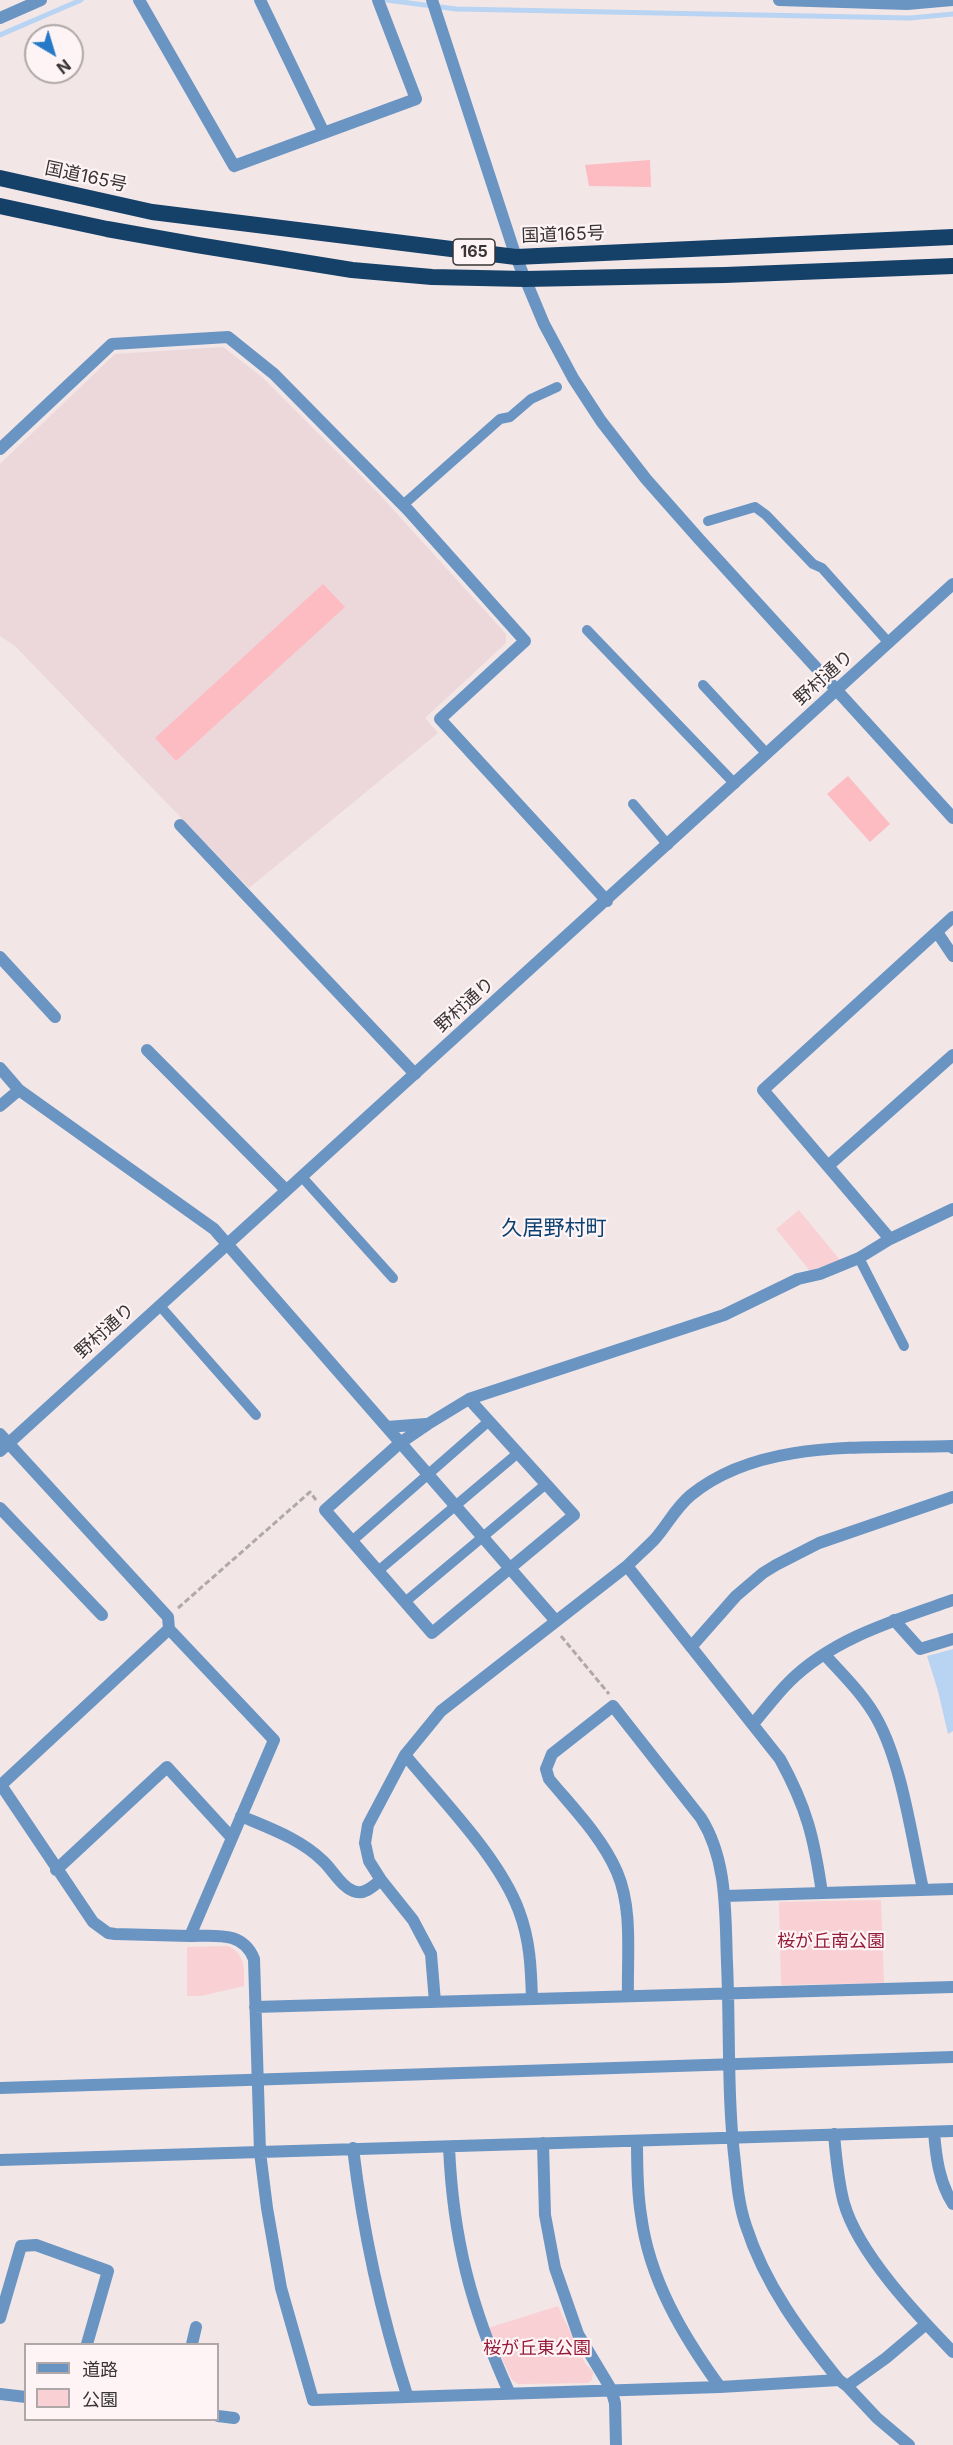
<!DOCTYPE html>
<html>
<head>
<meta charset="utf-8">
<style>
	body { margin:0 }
	#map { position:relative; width:953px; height:2445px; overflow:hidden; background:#f2e6e7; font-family:Inter,"Noto Sans JP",sans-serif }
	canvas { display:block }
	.legend { position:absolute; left:24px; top:2343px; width:195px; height:78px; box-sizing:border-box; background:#fef4f5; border:2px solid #afa8a8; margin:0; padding:8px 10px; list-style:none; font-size:18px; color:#393535 }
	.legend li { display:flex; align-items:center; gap:12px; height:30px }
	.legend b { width:30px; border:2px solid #afa8a8 }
	.north { position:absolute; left:24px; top:24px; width:60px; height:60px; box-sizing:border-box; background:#fef4f5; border:2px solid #afa8a8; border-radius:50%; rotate:142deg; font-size:16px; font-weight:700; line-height:24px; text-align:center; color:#393535 }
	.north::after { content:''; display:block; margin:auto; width:21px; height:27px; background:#2579c7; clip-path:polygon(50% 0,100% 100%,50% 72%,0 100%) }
</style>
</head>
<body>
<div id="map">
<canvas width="953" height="2445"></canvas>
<ul class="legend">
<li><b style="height:8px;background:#6a95c3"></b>道路</li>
<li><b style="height:16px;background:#f9d0d3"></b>公園</li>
</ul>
<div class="north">N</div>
</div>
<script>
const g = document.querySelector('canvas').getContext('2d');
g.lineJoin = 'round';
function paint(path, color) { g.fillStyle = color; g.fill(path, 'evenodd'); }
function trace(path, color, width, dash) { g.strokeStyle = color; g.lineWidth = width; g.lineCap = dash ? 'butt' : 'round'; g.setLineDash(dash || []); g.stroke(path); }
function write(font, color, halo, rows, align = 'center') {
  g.font = font + ' Inter,"Noto Sans JP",sans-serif'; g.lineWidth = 4.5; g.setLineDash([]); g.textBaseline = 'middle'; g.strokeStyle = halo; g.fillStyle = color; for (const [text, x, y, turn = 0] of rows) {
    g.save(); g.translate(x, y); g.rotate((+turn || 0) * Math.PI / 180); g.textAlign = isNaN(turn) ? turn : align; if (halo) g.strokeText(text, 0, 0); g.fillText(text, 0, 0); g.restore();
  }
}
paint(new Path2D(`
	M223 347 262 377 379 494 506 634V643L425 718 438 733 249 888 15 646 0 636V464L115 354Z`), '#ecd8da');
paint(new Path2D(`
	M799 1210 840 1260 810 1271 776 1229Z
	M881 1900 884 1983 781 1985 779 1902Z
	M228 1946C246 1955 244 1968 244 1986L201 1996H187V1947Z
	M558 2306 585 2363 593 2372 592 2380 588 2383 518 2384 512 2380 488 2328Z`), '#f9d0d3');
paint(new Path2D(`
	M953 1649V1731L948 1734 938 1691 927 1656Z`), '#b9d4f2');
trace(new Path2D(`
	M386 0 456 9 910 18 953 14
	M0 35 81 0`), '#b9d4f2', 5);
paint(new Path2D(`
	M650 160 651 187 589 186 585 165Z
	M323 584 345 607 176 761 155 738Z
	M848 776 890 824 870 842 827 794Z`), '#fdbbc2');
trace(new Path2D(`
	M178 1608 310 1492 316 1500
	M561 1636 609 1694`), '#b1a8a9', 3, [6, 3]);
trace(new Path2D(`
	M403 505 500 419 510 417 531 399 557 387
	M708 521 755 507 766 515 813 564 822 568 889 643
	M587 630 735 784
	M703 685 767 754
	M633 804 668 845
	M302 1177 393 1278
	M859 1258 904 1346
	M160 1306 256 1415
	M352 1541 489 1421
	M378 1571 518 1453
	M405 1602 546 1484`), '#6a95c3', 10);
trace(new Path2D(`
	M139 0 234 166 416 99 378 0
	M260 0 324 133
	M779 0 907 4 953 0
	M0 18 41 0
	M0 449 112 344 228 337 274 374 408 510 525 641 440 719 607 901
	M180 825 415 1074
	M937 932 953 956
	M0 957 55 1017
	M147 1050 286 1190
	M0 1068 19 1090 214 1229 555 1620
	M0 1106 19 1090
	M828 1166 953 1055
	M890 1239 763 1090 953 917
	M469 1399 574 1515 432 1633 325 1510 400 1443 428 1424Z
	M469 1399 724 1315 798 1279 820 1274 859 1258 890 1239 953 1209
	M387 1427 426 1424
	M0 1434 168 1617 169 1629
	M0 1508 102 1615
	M627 1566 780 1759C807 1808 814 1838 822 1893
	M894 1620 920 1649 953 1639
	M169 1629 274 1740 190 1936 115 1934 108 1933 93 1922 1 1785Z
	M691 1647 736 1596 763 1573 776 1565 819 1543 953 1497
	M825 1655C843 1675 864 1695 877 1719 902 1764 912 1839 923 1889
	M753 1724C765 1710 776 1695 789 1682 833 1638 896 1620 953 1600
	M405 1755C442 1800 499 1857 519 1911 530 1940 531 1968 532 1998
	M241 1816C269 1828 301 1839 323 1861 333 1870 343 1890 357 1892 366 1894 374 1885 381 1880
	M56 1870 167 1767 232 1838
	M725 1896 953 1889
	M628 1995C627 1956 633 1909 617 1872 602 1837 573 1808 549 1779L546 1769 552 1754 613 1706 701 1818C728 1861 725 1914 727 1963 730 2030 727 2097 735 2163 737 2184 739 2206 746 2226 765 2285 801 2333 839 2380L847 2386 877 2418 909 2445
	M435 2002 431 1954 413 1920 381 1880 369 1861 365 1843 368 1825 405 1755 441 1711 627 1566C636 1557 645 1549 654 1540 667 1526 675 1508 691 1495 761 1438 867 1449 952 1446L953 1448
	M255 2007 953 1987
	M934 2132C936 2157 939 2182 953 2204
	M834 2134C836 2157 838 2181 844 2203 858 2253 917 2315 953 2352
	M637 2141C637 2166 637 2191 641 2215 649 2279 683 2336 720 2387
	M543 2143 545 2215 555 2268 578 2334 611 2389 615 2403 616 2445
	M449 2147C453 2239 471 2308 509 2392
	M353 2148C363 2233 381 2314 407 2395
	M0 2160 260 2152 254 1959C243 1931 216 1936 190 1936
	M0 2318 21 2246 36 2245 108 2271 87 2344
	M192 2344 196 2327
	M839 2380 720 2387 313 2400 281 2288 267 2208 260 2152 953 2131
	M847 2386 886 2358 925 2325
	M0 2394 26 2397
	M218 2416 234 2418`), '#6a95c3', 12);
trace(new Path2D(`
	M432 0 516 257 544 324 573 378 601 421 646 479 699 539 953 818
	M0 1451 953 584
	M0 2088 953 2057`), '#6a95c3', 12);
trace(new Path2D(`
	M0 178 152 212 516 257 953 237
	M0 206 107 229 197 245 352 270 432 277 525 279 725 275 953 266`), '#154068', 16);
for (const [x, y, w] of [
	[474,252,42]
]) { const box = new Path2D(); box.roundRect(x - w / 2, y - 13, w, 26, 4.5); g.fillStyle = '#fef4f5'; g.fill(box); trace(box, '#393535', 1.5); }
write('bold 16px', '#393535', null, [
	["165",474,252]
]);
write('18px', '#393535', '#fef4f5', [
	["国道165号",86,177,12],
	["国道165号",563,235,-2],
	["野村通り",824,678,-42],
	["野村通り",465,1005,-42],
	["野村通り",105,1331,-42]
]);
write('18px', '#951b3a', '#fef4f5', [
	["桜が丘南公園",831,1942],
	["桜が丘東公園",537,2349]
]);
write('21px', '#0a4172', '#fef4f5', [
	["久居野村町",554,1229]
]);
</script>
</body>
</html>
